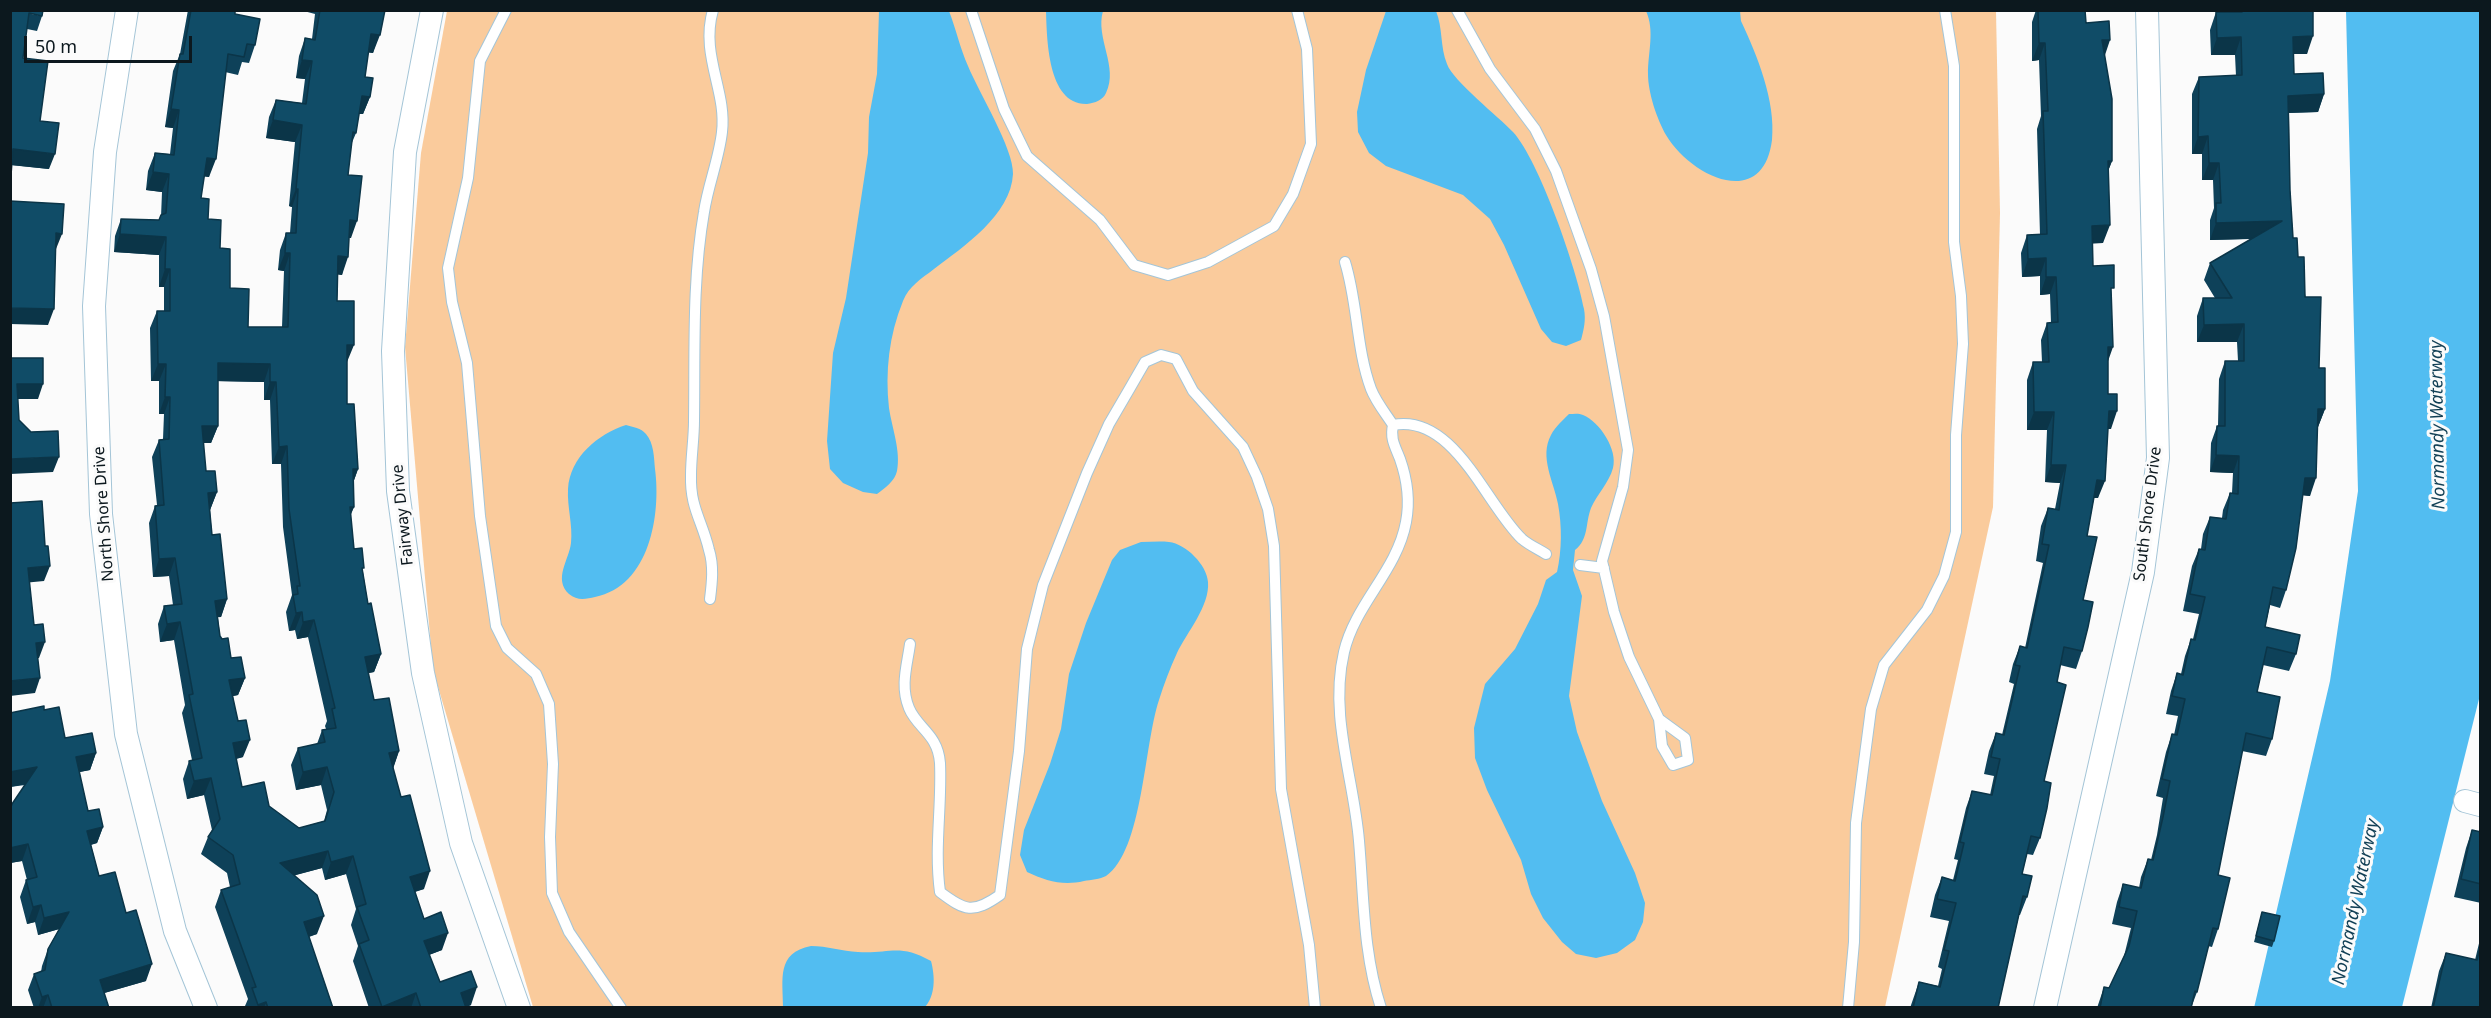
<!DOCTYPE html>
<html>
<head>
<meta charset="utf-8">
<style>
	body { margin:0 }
	#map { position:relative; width:2491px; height:1018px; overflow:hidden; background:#fbfbfb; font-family:"Noto Sans",sans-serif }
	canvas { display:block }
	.frame { position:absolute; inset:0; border:12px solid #0c181e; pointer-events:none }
	.scale { position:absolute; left:24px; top:36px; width:168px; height:27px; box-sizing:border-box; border:3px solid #0c181e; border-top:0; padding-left:8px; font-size:18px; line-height:21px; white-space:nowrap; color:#0c181e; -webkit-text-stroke:4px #fbfbfb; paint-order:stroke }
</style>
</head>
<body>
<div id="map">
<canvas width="2491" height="1018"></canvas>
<div class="frame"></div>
<div class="scale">50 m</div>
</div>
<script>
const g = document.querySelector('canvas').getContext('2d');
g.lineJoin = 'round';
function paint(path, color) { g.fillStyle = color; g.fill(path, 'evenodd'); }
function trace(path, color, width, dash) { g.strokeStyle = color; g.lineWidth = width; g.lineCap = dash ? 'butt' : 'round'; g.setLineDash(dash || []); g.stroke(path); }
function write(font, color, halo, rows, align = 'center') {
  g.font = font + ' "Noto Sans",sans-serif'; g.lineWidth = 6; g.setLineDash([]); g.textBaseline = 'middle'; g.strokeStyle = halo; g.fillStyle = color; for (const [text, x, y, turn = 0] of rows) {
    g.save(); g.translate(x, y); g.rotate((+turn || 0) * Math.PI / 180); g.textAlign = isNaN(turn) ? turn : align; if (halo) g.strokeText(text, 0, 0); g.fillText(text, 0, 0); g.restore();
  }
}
paint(new Path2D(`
	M447 11H1996L2000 213 1993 507 1885 1007H533L433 670 405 347 421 153Z`), '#facb9c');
paint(new Path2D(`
	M879 11H949C956 29 960 48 968 66 979 93 1014 149 1013 174 1011 215 963 247 934 269 921 279 909 286 903 301 889 335 885 372 889 408 892 428 901 451 897 471 895 481 885 488 877 494L863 492 843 483 830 469 827 441 833 353 846 298 868 153 869 117 877 74Z
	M1046 11H1103C1095 38 1119 67 1106 93 1103 100 1095 103 1087 104 1047 105 1047 37 1046 11Z
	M1386 11H1436C1443 28 1440 47 1447 64 1453 81 1499 117 1513 132 1539 160 1577 270 1584 309 1586 320 1584 329 1581 340L1566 346 1552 342 1541 329 1504 245 1490 219 1463 195 1386 166 1369 153 1358 132 1357 112 1366 70Z
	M1646 11H1740L1741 21C1757 55 1776 101 1772 140 1763 211 1691 177 1666 135 1657 119 1648 93 1648 74 1648 52 1655 31 1646 11Z
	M2346 11H2480V695L2402 1007 2254 1008 2330 681 2358 491Z
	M1569 414C1573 414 1579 413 1583 415 1600 422 1618 450 1613 468 1609 483 1597 494 1591 508 1585 524 1589 539 1575 550L1573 570 1582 596 1569 696 1577 732 1602 801 1635 873 1645 903 1643 922 1635 940 1617 953 1596 958 1576 954 1562 942 1543 918 1531 894 1521 860 1487 790 1475 758 1474 728 1485 684 1515 649 1538 604 1546 580 1557 572C1562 550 1562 526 1558 504 1554 482 1539 457 1551 435 1555 427 1563 420 1569 414Z
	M626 425C633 427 641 428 646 434 654 443 654 458 655 469 661 514 650 586 595 597 586 599 577 601 569 594 553 579 569 560 571 543 573 525 567 507 568 489 570 457 598 434 626 425Z
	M1141 542C1150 542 1160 541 1169 542 1186 544 1207 565 1208 582 1210 606 1187 632 1177 653 1170 668 1164 684 1159 700 1144 744 1143 851 1106 876 1100 879 1091 880 1084 881 1063 886 1046 881 1027 872L1020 855 1024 830 1050 764 1061 729 1069 674 1086 623 1112 560 1120 550Z
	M811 946C827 946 842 951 858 952 890 954 899 943 931 961 935 976 936 996 924 1008L783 1007C783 979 776 953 811 946Z`), '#52bdf1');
const service = new Path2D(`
	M506 10 480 61 468 178 448 268 452 302 467 363 480 516 496 626 507 648 536 674 549 704 553 764 550 837 552 893 569 932 621 1008
	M971 10 1004 109 1027 156 1100 220 1134 265 1168 275 1208 262 1274 226 1293 194 1311 144 1307 49 1297 10
	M1457 10 1490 69 1535 129 1556 171 1591 269 1604 316 1628 450 1623 487 1602 561 1614 612 1629 657 1659 719 1662 746 1673 765 1688 760 1685 738 1659 719
	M1345 262C1358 304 1356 348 1371 389 1376 402 1386 414 1393 425
	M1580 565 1604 568
	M710 599C712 583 714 566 709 550 702 520 690 508 691 475 691 457 694 439 694 421 695 351 692 281 704 212 708 185 719 159 722 132 727 91 700 55 713 10
	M910 644C907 666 900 686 909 708 917 728 938 734 940 763 942 806 934 848 940 892 965 911 973 914 1000 895L1019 751 1027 649 1043 585 1087 473 1109 424 1130 388 1145 362 1161 355 1176 359 1193 391 1243 447 1257 477 1268 509 1274 546 1281 789 1309 945 1315 1008
	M1381 1008C1363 953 1364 898 1359 841 1354 779 1329 716 1344 652 1355 604 1397 571 1406 522 1410 501 1407 479 1400 459 1395 446 1390 439 1393 425 1454 413 1486 505 1522 539 1529 545 1538 549 1546 554
	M1848 1008 1854 942 1856 823 1871 709 1884 665 1927 610 1944 576 1956 532V435L1963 344 1961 296 1954 242V66L1945 10`);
const minor = new Path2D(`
	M127 10 105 152 94 306 101 514 126 734 175 931 206 1008
	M432 10 405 152 393 351 398 491 423 673 461 843 519 1008
	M2465 801 2480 805
	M2045 1008 2143 572 2158 458 2147 10`);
trace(service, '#a4c5d7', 12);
trace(minor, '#a4c5d7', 24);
trace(service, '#fff', 10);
trace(minor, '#fff', 22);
paint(new Path2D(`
	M10 10 42 16 37 31 27 29 23 58 40 121 49 169 12 165Z
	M188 10H235V14L255 45 249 63 242 62 238 75 225 72 209 177 204 176 201 198 208 219 220 248 230 288 248 327H282L284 271 278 270 280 250 286 233H290L292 207 289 206 295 142 266 138 269 117 276 100 302 103 305 79 296 78 299 56 305 38 312 39 315 14 300 10H385L373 53 368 52 365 77 370 97 363 114H359L356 133 351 145 348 175 351 238H349L342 275 338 274 337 301 347 362V404L358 469 353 483 354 507 350 515 354 549 363 572 368 604 381 654 374 672 368 673 374 700 399 751 393 768 424 889 415 892 424 919 442 950 429 955 440 982 471 1005 466 1007V1008H369L353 961 358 946 351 925 356 909 346 874 325 880 322 868 295 875 317 934 309 937 333 1008H246L245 1006 248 999 215 907 221 890 230 887 227 873 201 854 208 837 212 830 204 795 187 799 183 779 189 761 192 760 182 713 185 705 174 640 160 642 158 624 164 606 173 605 169 576 153 577 149 523 155 506 157 505 152 457 159 440 163 439 164 414H159V381H151L150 328 157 311H164V287H159V255L114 252 115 236 121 219 159 220 161 217 162 192 146 190 148 171 155 153 170 154 173 128 165 127 173 71 180 54ZM218 381 264 382V400H270L272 464H281L283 527 292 595 286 612 289 631 295 630 297 639 308 637 327 721 325 726 326 729 322 730 317 744 298 748 291 765 296 790 321 785 327 810 324 821 299 828 242 787 236 759 243 757 233 696 238 695 245 678 231 658 220 636 218 617H221L227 599 212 535 210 510 217 492 206 471 203 443H211L218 426Z
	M2036 10H2085L2086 23 2105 56 2112 161 2108 171 2103 243H2093V266L2111 295 2108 361V394L2111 429H2108L2098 498H2094L2087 536 2083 600 2082 651 2076 669 2060 665 2057 682 2044 781 2040 838 2033 855 2027 854 2022 874 2027 897 2020 915H2019L1998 1008H1910L1919 982 1938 986 1942 969 1938 967 1949 921 1930 917 1935 895 1942 877 1953 880 1958 860 1954 859 1966 808 1972 791 1990 795 1994 776 1984 774 1989 751 1996 733 2002 735 2014 684 2009 682 2013 664 2020 646 2025 648 2043 563 2036 561 2041 526 2048 508 2055 509 2060 483 2045 482 2047 430H2027V380L2033 362H2042L2041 340 2047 323H2051L2050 294 2040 295V276L2022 277 2021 253 2027 235H2040L2037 129 2041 116 2039 60 2032 61V22Z
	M2235 10H2313L2307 54H2293L2294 74 2324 94 2318 112 2289 113 2290 190 2293 238 2298 257 2319 368 2325 409 2318 427 2310 496 2303 495 2286 590 2280 608 2270 605 2265 627 2296 654 2289 671 2263 665 2257 692 2272 739 2266 756 2242 751 2218 875V929L2212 947 2208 946 2197 992 2191 1008H2097L2104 987 2109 988 2124 956 2131 928 2112 924 2117 902 2123 884 2139 888 2141 877 2148 859 2151 860 2157 835 2163 798 2156 796 2166 752 2172 734 2174 735 2178 716 2166 714 2171 691 2177 673 2181 674 2185 656 2191 639H2193L2199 614 2183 611 2192 566 2199 549H2201L2203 534 2210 517 2222 518 2223 510 2230 493H2232L2233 473 2210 472 2211 443 2217 426H2218L2219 379 2225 361H2238L2237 342H2197V316L2203 298H2215L2204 280 2210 263 2251 239 2210 240V220L2214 208 2213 180H2202V154H2192V94L2199 77 2236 76 2235 55H2211L2210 30 2216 12H2235Z
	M44 710 65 738 96 753 90 770 79 772 88 811 103 827 97 843 91 845 99 876 126 913 146 981 104 993 109 1008H34L28 990 34 974 41 972 42 966 48 949 59 929 38 935 35 922 27 924 20 897 26 880H27L22 861 10 863V809L25 785 10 787V713Z
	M2472 830 2481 832V903L2454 897 2466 848Z
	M2262 912 2274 941 2272 947 2254 942Z
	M2481 935V1008H2431L2439 971 2446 953 2475 960Z`), '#0e4159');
paint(new Path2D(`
	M371 34 380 35 373 53 364 52Z
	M2313 36 2307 54H2286L2293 37Z
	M2241 37 2235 55H2211L2217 38Z
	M2102 40H2110L2104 58Z
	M2039 43H2045L2039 60 2032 61Z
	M302 60 312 61 305 79 296 78Z
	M2324 94 2318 112 2282 113 2288 96Z
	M362 96 370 97 363 114 355 113Z
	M171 109 179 110 173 128 165 127Z
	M273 120 302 125 295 142 266 138Z
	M2208 136 2202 154H2192L2198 137Z
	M13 149 55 154 49 169 10 165Z
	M207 158 216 159 209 177 200 176Z
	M2108 161H2112L2105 179Z
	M2209 163H2219L2213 180H2202Z
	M153 172 169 174 162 192 146 190Z
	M296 189H298L292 207 289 206Z
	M350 220 357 221 351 238H344Z
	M2282 221 2276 238 2210 240 2216 223Z
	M2110 225 2103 243 2086 244 2092 226Z
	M56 233 62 234 56 249Z
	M120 234 166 237 159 255 114 252Z
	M285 253H290L284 271 278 270Z
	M338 256 348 257 342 275 332 274Z
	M2046 258 2040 276 2022 277 2028 259Z
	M165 269H170L164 287H159Z
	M2046 277H2056L2050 294 2040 295Z
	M10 308 54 309 48 325 10 324Z
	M2244 324 2237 342H2197L2204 325Z
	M347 345H354L347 362Z
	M2108 347H2113L2107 364Z
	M218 363 270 364 264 382 211 381Z
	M158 364H166L159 381H151Z
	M270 382H276L270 400H264Z
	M17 384H43L38 399H11Z
	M165 397H170L164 414H159Z
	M2318 409H2325L2318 427H2312Z
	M2109 411H2117L2111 429H2102Z
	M2034 412H2054L2047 430H2027Z
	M202 426H218L211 443H195Z
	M287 446 281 464H272L279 447Z
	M2216 455 2239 456 2233 473 2210 472Z
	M59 457 53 472 10 474V459Z
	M2051 465H2066L2060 483 2045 482Z
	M353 469H358L352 486Z
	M2305 478H2316L2310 496 2299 495Z
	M2097 480 2105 481 2098 498H2090Z
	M217 492 210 510H202L208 493Z
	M350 507H354L347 524Z
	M175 558 169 576 153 577 159 559Z
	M50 566 44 581 23 583 28 568Z
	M227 599 221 617 209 618 215 601Z
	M302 612 295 630 289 631 296 613Z
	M314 620 308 637 297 639 303 622Z
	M180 622 174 640 160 642 167 624Z
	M45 642 39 658 31 659 36 643Z
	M381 654 374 672 359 675 365 657Z
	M40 678 35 693 10 696V681Z
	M245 678 238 695 223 698 229 680Z
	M250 740 243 757 227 761 233 743Z
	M399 751 393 769 389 753Z
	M96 753 90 770 70 774 76 757Z
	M37 767 31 783 10 787V772Z
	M327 767 321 785 296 790 303 772Z
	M211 778 204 795 187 799 194 781Z
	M103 827 97 843 81 847 87 831Z
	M28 844 22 861 10 863V848Z
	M328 851 322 868 274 881 280 863Z
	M353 856 346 874 325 880 331 862Z
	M430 871 424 889 403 895 410 877Z
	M41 905 35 922 27 924 33 907Z
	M69 912 63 928 38 935 44 918Z
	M324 916 317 934 297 940 304 922Z
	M448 933 442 950 418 959 424 941Z
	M152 964 146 981 94 996 100 980Z
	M477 987 471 1005 464 1008 461 993Z
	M416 993 411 1008H381L382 1007Z
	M48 995 43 1008H38L42 997Z
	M266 1002 264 1008H257L258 1005Z`), '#0b3548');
const building = new Path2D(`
	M10 10H43L42 16 29 13 23 58 48 61 40 121 59 123 55 154 13 149 10 188Z
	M191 10H235V14L260 19 255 45 247 44 244 57 228 54 216 159 207 158 201 198 209 199 208 219 221 220 220 248 230 249V288L249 289 248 327H288L290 253H285L286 233H296L298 189H296L302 125 273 120 276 100 306 104 312 61 302 60 305 38 315 40 320 10H385L380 35 371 34 365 77 373 78 370 97 362 96 356 133 353 132 348 175 362 176 357 221 350 220 348 257 338 256 337 301H354V345H347V404H354L358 469H353L354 507H350L354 549 362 548 364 568H362L368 604 371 603 381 654 365 657 374 700 389 698 399 751 389 753 401 797 410 795 430 871 410 877 424 919 441 912 448 933 424 941 440 982 471 971 477 987 461 993 466 1008H421L416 993 382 1007 359 944 369 940 357 907 366 904 353 856 331 862 328 851 280 863 317 895 324 916 304 922 333 1008H268L266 1002 258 1005 252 988 256 987 221 890 240 884 233 855 208 837 220 819 211 778 194 781 189 761 202 758 189 695 193 694 180 622 167 624 164 606 182 604 175 558 159 559 155 506 164 505 159 440 169 439 170 397H165L166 364H158L157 311H170V269H165L166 237 120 234 121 219 159 220 161 215 166 213 169 174 153 172 155 153 174 155 179 110 171 109 180 54H183ZM218 363 270 364V382H276L279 447 287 446 289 509 300 586H297L298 594 293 595 296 613 302 612 303 622 314 620 335 708 332 709 336 728 322 730 325 742 298 748 303 772 327 767 334 792 325 821 299 828 269 806 264 782 242 787 233 743 250 740 246 720 238 721 229 680 245 678 241 657 231 658 228 638 222 639 220 636 215 601 227 599 220 534 212 535 208 493 217 492 215 471H206L202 426H218Z
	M2038 10H2085L2086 23 2109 21 2110 40H2102L2112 99V161H2108L2110 225 2092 226 2093 266 2114 265V288H2111L2113 347H2108V394H2117V411H2109L2105 481 2097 480 2087 536 2097 537 2083 600 2093 602 2088 627 2082 651 2064 647 2057 682 2066 685 2044 781 2051 783 2047 808 2040 838 2031 836 2022 874 2032 876 2027 897 2023 896 1998 1008H1913L1919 982 1940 987 1949 951 1944 950 1956 903 1937 899 1942 877 1955 881 1964 843 1960 842 1972 791 1992 795 2000 759 1991 757 1996 733 2004 735 2020 666 2015 665 2020 646 2027 648 2049 545 2042 544 2048 508 2059 510 2066 465H2051L2054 412H2034L2033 362H2049L2047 323 2058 322 2056 277H2046V258L2028 259 2027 235 2047 234 2043 111H2048L2045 43H2039Z
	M2242 10H2313V36L2293 37 2294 74 2323 73 2324 94 2288 96 2290 190 2293 238H2297L2298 257H2304L2305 297H2321L2319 368H2325V409H2318L2316 478H2305L2296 548 2286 590 2273 587 2265 627 2300 635 2296 654 2267 647 2257 692 2280 697 2272 739 2246 733 2218 875 2230 878 2218 929 2213 928 2197 992 2195 991 2191 1008H2100L2104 987 2109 988 2129 946 2137 911 2119 907 2123 884 2141 888 2148 859 2153 860 2163 817 2170 781 2162 779 2172 734 2177 735 2185 699 2172 696 2177 673 2183 675 2191 639 2195 640 2205 597 2190 594 2199 549 2205 550 2210 517 2226 519 2230 493 2238 494 2239 456 2216 455 2217 426H2225V361H2244V324L2204 325 2203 298H2232L2210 263 2282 221 2216 223V203H2221L2219 163H2209L2208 136 2198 137 2199 77 2242 75 2241 37 2217 38 2216 12H2242Z
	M10 201 64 204 62 234 56 233 54 309 10 308Z
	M10 358H43V384H17L19 420 31 432 58 431 59 457 10 459Z
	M42 501 45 546H48L50 566 28 568 34 625 43 624 45 642 36 643 40 678 10 681V503Z
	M44 706V710L59 707 65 738 92 733 96 753 76 757 88 811 99 809 103 827 87 831 99 876 115 872 126 913 136 910 152 964 100 980 109 1008H52L48 995 42 997 34 974 45 970 48 949 69 912 44 918 41 905 33 907 26 880 37 877 28 844 10 848V810L12 804 37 767 10 772V713Z
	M2472 830 2481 832V884L2461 879Z
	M2262 912 2280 916 2274 941 2256 936Z
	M2481 944V1008H2433L2446 953 2477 960Z`);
paint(building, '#104c67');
trace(building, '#0b3548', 1.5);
write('16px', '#0c181e', '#fbfbfb', [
	["North Shore Drive",104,514,-94],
	["South Shore Drive",2148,514,-83],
	["Fairway Drive",403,515,-96]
]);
write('italic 18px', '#113f55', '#fbfbfb', [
	["Normandy Waterway",2438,425,-91],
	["Normandy Waterway",2356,902,-78]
]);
</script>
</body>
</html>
